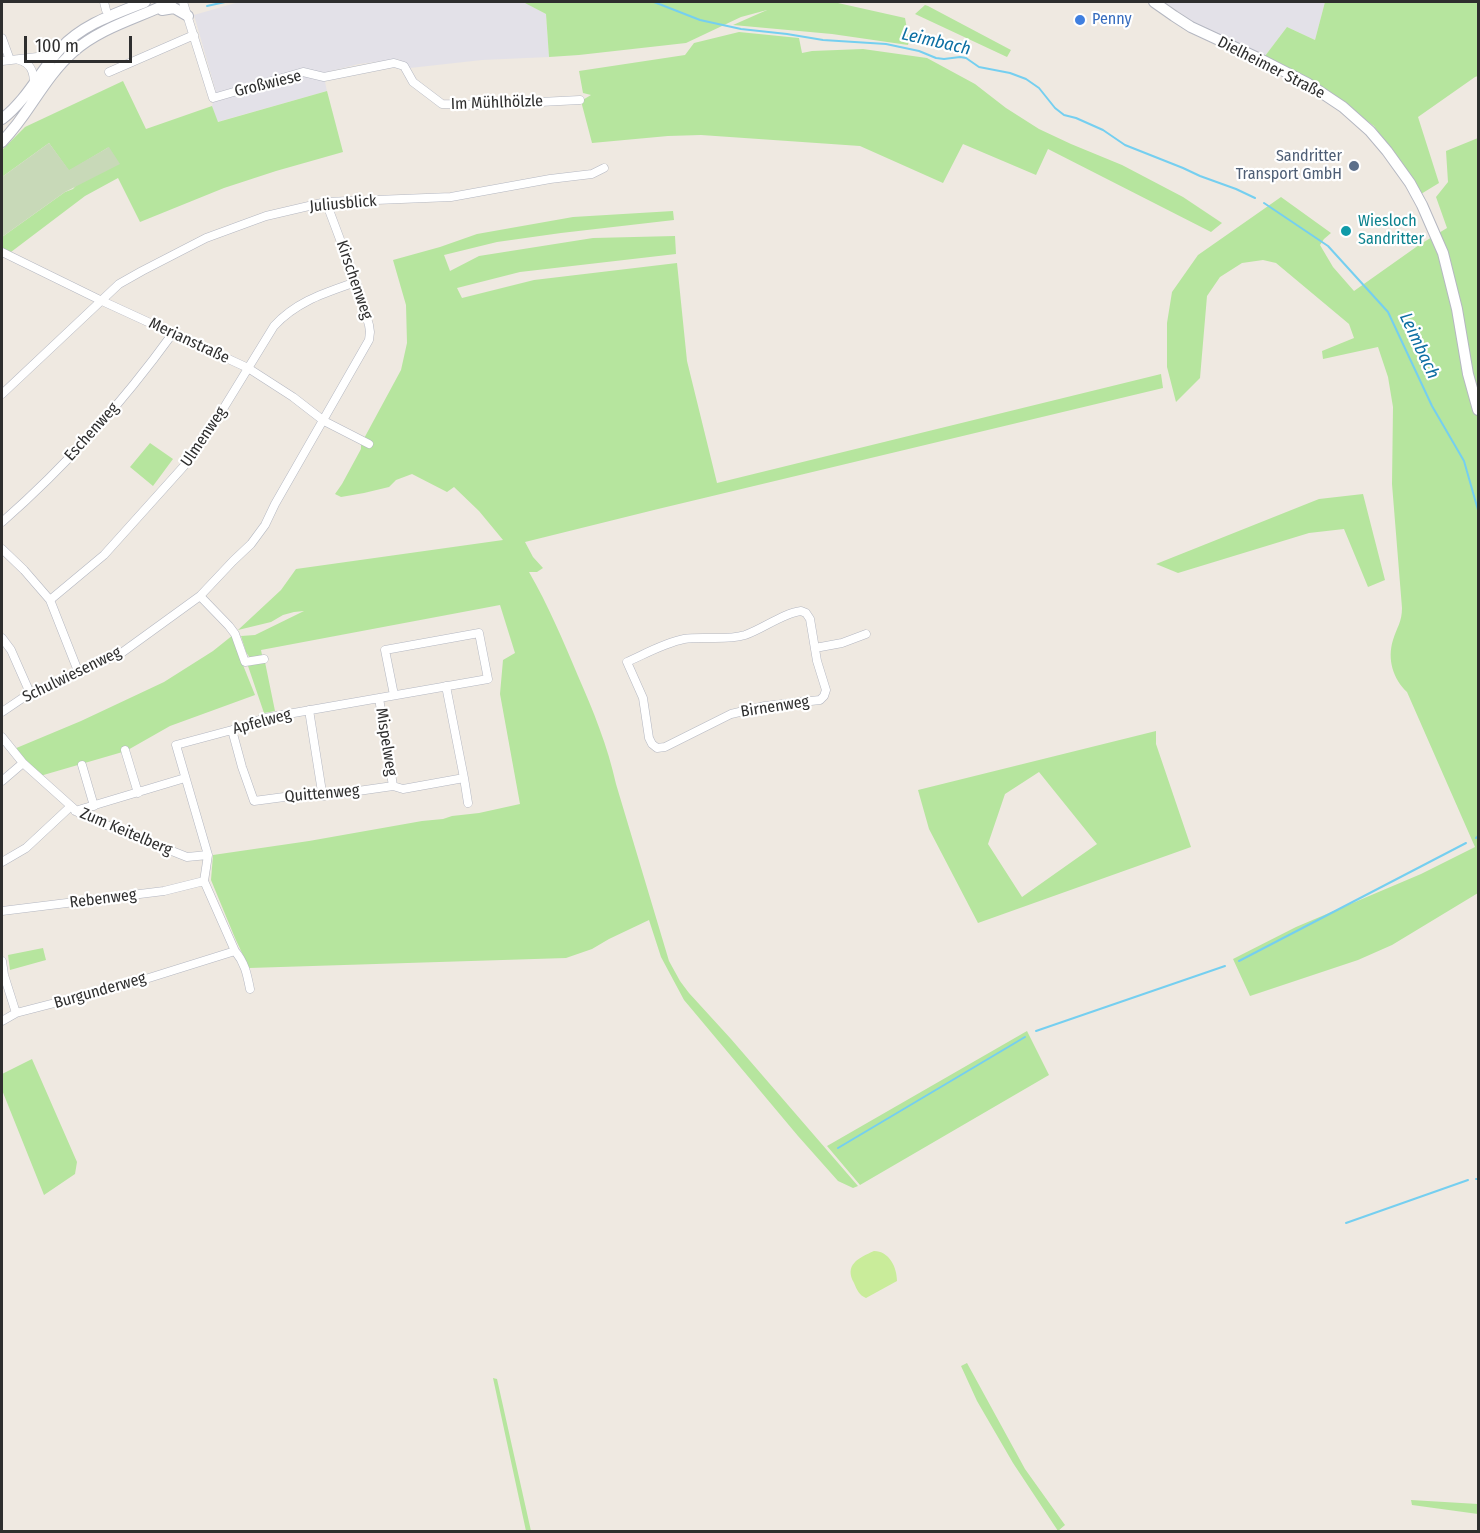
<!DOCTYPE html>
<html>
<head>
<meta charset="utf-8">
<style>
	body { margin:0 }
	#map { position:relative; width:1480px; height:1533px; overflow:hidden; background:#efe9e1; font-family:"Fira Sans Condensed",sans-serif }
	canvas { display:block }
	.frame { position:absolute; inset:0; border:3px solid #2e2e2e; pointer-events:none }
	.scale { position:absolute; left:24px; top:36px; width:108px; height:27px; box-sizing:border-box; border:3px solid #2e2e2e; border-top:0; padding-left:8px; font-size:18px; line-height:21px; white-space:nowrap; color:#2e2e2e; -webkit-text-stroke:4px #fff; paint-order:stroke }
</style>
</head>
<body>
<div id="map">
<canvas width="1480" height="1533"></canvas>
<div class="frame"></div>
<div class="scale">100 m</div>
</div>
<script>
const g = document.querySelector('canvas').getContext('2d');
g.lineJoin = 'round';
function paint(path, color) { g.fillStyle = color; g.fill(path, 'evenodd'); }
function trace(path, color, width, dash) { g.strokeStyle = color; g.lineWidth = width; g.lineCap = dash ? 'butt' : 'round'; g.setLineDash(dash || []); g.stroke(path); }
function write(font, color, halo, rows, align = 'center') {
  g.font = font + ' "Fira Sans Condensed",sans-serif'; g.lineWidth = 4.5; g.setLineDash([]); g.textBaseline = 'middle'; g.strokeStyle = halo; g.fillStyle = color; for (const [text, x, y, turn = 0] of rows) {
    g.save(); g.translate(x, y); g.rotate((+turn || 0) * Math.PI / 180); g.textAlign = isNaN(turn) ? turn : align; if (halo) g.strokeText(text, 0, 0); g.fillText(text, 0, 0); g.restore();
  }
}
paint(new Path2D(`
	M239 2H523L546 14 549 57 482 60 410 68 398 59 359 64 323 73 327 91 217 122 212 106 216 92 194 15Z
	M1165 2H1325L1315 40 1287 27 1265 56 1194 23Z`), '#e3e1e8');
paint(new Path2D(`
	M523 2H820L838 3 905 18 909 40 908 45 832 34 733 25 767 10 741 17 686 43 579 55 549 57 546 14Z
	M1325 2H1478V76L1475 77 1418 117 1439 183 1421 194 1374 126 1311 80 1265 56 1287 27 1315 40Z
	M925 5 928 6 1011 50 1007 57 915 14Z
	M739 32 799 38 802 53 812 51 863 49 927 58 975 84 1006 108 1039 129 1071 144 1122 165 1183 197 1222 223 1211 232 1048 149 1036 175 963 144 943 183 860 146 701 135 668 136 592 143 581 101 591 95 583 93 579 71 685 55 694 43Z
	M123 81 146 129 212 106 218 122 327 91 343 152 276 171 224 188 140 222 118 178 85 196 11 252 2 248V237L65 192 73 189 109 147 69 171 49 143 2 177V150L25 127Z
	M1478 138V893L1392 945 1358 960 1250 996 1233 959 1296 927 1421 874 1475 847 1407 692C1393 679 1387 659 1393 640 1397 627 1402 622 1402 608L1392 484 1393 407 1388 377 1378 347 1323 359 1322 351 1354 338 1349 324 1276 263 1263 260 1242 263 1220 277 1207 296 1200 378 1176 402 1167 367V323L1172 292 1198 255 1281 197 1331 233 1324 239 1320 245 1333 267 1354 291 1419 245 1447 228 1436 197 1448 182 1446 151Z
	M673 211 674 220 561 233 497 242 444 255 450 271 479 256 593 238 675 236 676 254 520 272 457 288 462 298 534 280 677 263 687 361 717 483 1161 374 1163 388 658 509 525 542 533 557 543 568 537 572H529C548 605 563 640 578 676 593 710 608 747 616 784L669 961 680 981 689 993 731 1039 858 1186 853 1188 838 1181 798 1136 684 1000 661 957 649 920 609 939 592 949 566 958 249 968 235 938 211 880 213 855 309 841 422 821 443 819 452 816 479 813 520 804 500 694 503 660 515 653 500 605 261 650 262 655 250 658 246 652 241 636 255 635 304 611 294 612 283 615 271 622 238 630 281 590 296 569 503 540 479 511 454 487 447 492 412 474 396 480 389 487 364 493 341 497 335 494 342 484 361 449V444L401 370 407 343 406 305 393 260 440 247 477 234 573 217Z
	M150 443 173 459 153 486 130 467Z
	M1363 494 1385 580 1368 587 1344 529 1309 533 1178 573 1156 564 1319 499Z
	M233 635 243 665 255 695 170 726 126 751 40 776 14 749 81 721 164 682 213 651Z
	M265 662 275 711 264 713 248 666Z
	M1156 731V744L1191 847 978 923 929 829 918 790ZM1039 772 1097 844 1022 897 988 844 1005 794Z
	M43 948 46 960 10 970 8 955Z
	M1027 1031 1049 1075 860 1185 827 1146Z
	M32 1059 77 1162 75 1174 44 1195 2 1090V1074Z
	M967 1363 1025 1469 1065 1525 1058 1531 1013 1463 977 1401 961 1366Z
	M493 1378 497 1379 531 1531H526Z
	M1411 1500 1478 1504V1514L1412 1505Z`), '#b6e59e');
paint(new Path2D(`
	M49 143 69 170 109 147 120 164 65 192 2 237V177Z`), '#c8d9b8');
paint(new Path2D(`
	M874 1251C889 1251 897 1267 897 1281L866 1298C859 1295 857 1290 854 1283 844 1265 858 1258 874 1251Z`), '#c9ec9a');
trace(new Path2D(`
	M654 2 700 20 741 29 787 34 823 40 886 44 919 51 936 58 944 59 960 57 966 58 979 67 1010 73 1026 79 1039 88 1055 108 1064 115 1076 118 1103 130 1125 145 1183 168 1200 176 1236 189 1255 198
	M207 6 225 2
	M1264 203 1328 246 1388 312 1432 406 1464 461 1478 510
	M1476 838 1478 836
	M1239 961 1466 843
	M1036 1031 1225 966
	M838 1148 1025 1037
	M1476 1179H1478
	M1346 1223 1468 1180`), '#75cff0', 2);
const minor = new Path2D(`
	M104 2 106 10
	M183 2 213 98 303 72 324 77 394 63 404 66 413 82 442 104 480 105 580 100
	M2 38 10 60
	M19 60C31 63 34 72 34 84
	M2 61 55 55
	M109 72 194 35
	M2 252 100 300 248 368 293 397 324 421 369 444
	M2 394 119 284 142 271 206 238 266 216 326 202 451 197 550 179 592 174 604 168
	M2 522C66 466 123 402 173 333
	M2 549 24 570 50 600 78 671
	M200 596 229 626 235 634 245 662 264 659
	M50 600 104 555 184 466 212 427 274 326C297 301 325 293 356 282
	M801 611 806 613 810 619 817 661 826 690 824 696 820 700 765 706 731 714 665 747 657 748 652 744 649 738 643 698 627 662C645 654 664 643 684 639 704 636 725 641 745 635 763 629 783 613 801 611Z
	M2 638 11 650 30 693
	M815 648 842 643 866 634
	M379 698 393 786
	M309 710 322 792
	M2 712 30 693 120 654 200 596 233 561 251 544 265 525 275 504 369 340 370 332 369 325 356 282 326 202
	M232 730 242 767 254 801 322 792 323 796 393 786 403 789 464 778 446 686
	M2 737 23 763 81 815 187 857 208 855
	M125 750 138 793
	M82 765 94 806
	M464 778 468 803
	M2 781 23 763
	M75 811 185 778
	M2 862 26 848 70 807
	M204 881 208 855 176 745 232 730 265 718 488 679 479 633 385 650 394 695
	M204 881 235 951C245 963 247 974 250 989
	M2 911 164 891 204 881
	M2 961 4 975 16 1013 136 982 235 951
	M2 1021 16 1013`);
const secondary = new Path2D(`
	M1154 2 1174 16 1191 27 1260 59 1307 83 1343 107 1370 131 1387 151 1410 183 1422 205 1443 253 1457 309 1468 374 1478 410
	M162 10 174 8 188 16
	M2 119C27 100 40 71 61 48 83 24 115 14 145 2
	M2 142C12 131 22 118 30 106 43 87 56 67 73 52 101 27 139 18 171 2`);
trace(minor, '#b4b7c1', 9);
trace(secondary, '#b4b7c1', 12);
trace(minor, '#fff', 8);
trace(secondary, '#fff', 10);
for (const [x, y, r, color] of [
	[1080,20,6,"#3f7fe0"],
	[1354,166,6,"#5c6f8a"],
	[1346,231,6,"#0f9aa8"]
]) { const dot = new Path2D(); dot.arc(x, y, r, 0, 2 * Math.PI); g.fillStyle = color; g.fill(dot); trace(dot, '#fff', 2); }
write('16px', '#366cbe', '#fff', [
	["Penny",1092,20]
], 'left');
write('16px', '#2e2e2e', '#fff', [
	["Dielheimer Straße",1271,68,27],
	["Großwiese",268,84,-14],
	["Im Mühlhölzle",497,103,-2],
	["Juliusblick",343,204,-5],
	["Kirschenweg",354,280,71],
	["Merianstraße",189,341,25],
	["Eschenweg",92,432,-48],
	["Ulmenweg",204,437,-56],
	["Schulwiesenweg",72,675,-26],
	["Birnenweg",775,707,-9],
	["Apfelweg",262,722,-15],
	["Mispelweg",386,742,81],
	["Quittenweg",322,794,-5],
	["Zum Keitelberg",126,832,23],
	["Rebenweg",103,899,-7],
	["Burgunderweg",100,991,-16]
]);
write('16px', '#4e5e75', '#fff', [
	["Sandritter",1342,157],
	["Transport GmbH",1342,175]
], 'right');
write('16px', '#0d838f', '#fff', [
	["Wiesloch",1358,222],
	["Sandritter",1358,240]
], 'left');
write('italic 18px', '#0d6fa3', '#fff', [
	["Leimbach",936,42,13],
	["Leimbach",1419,346,65]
]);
</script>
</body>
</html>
